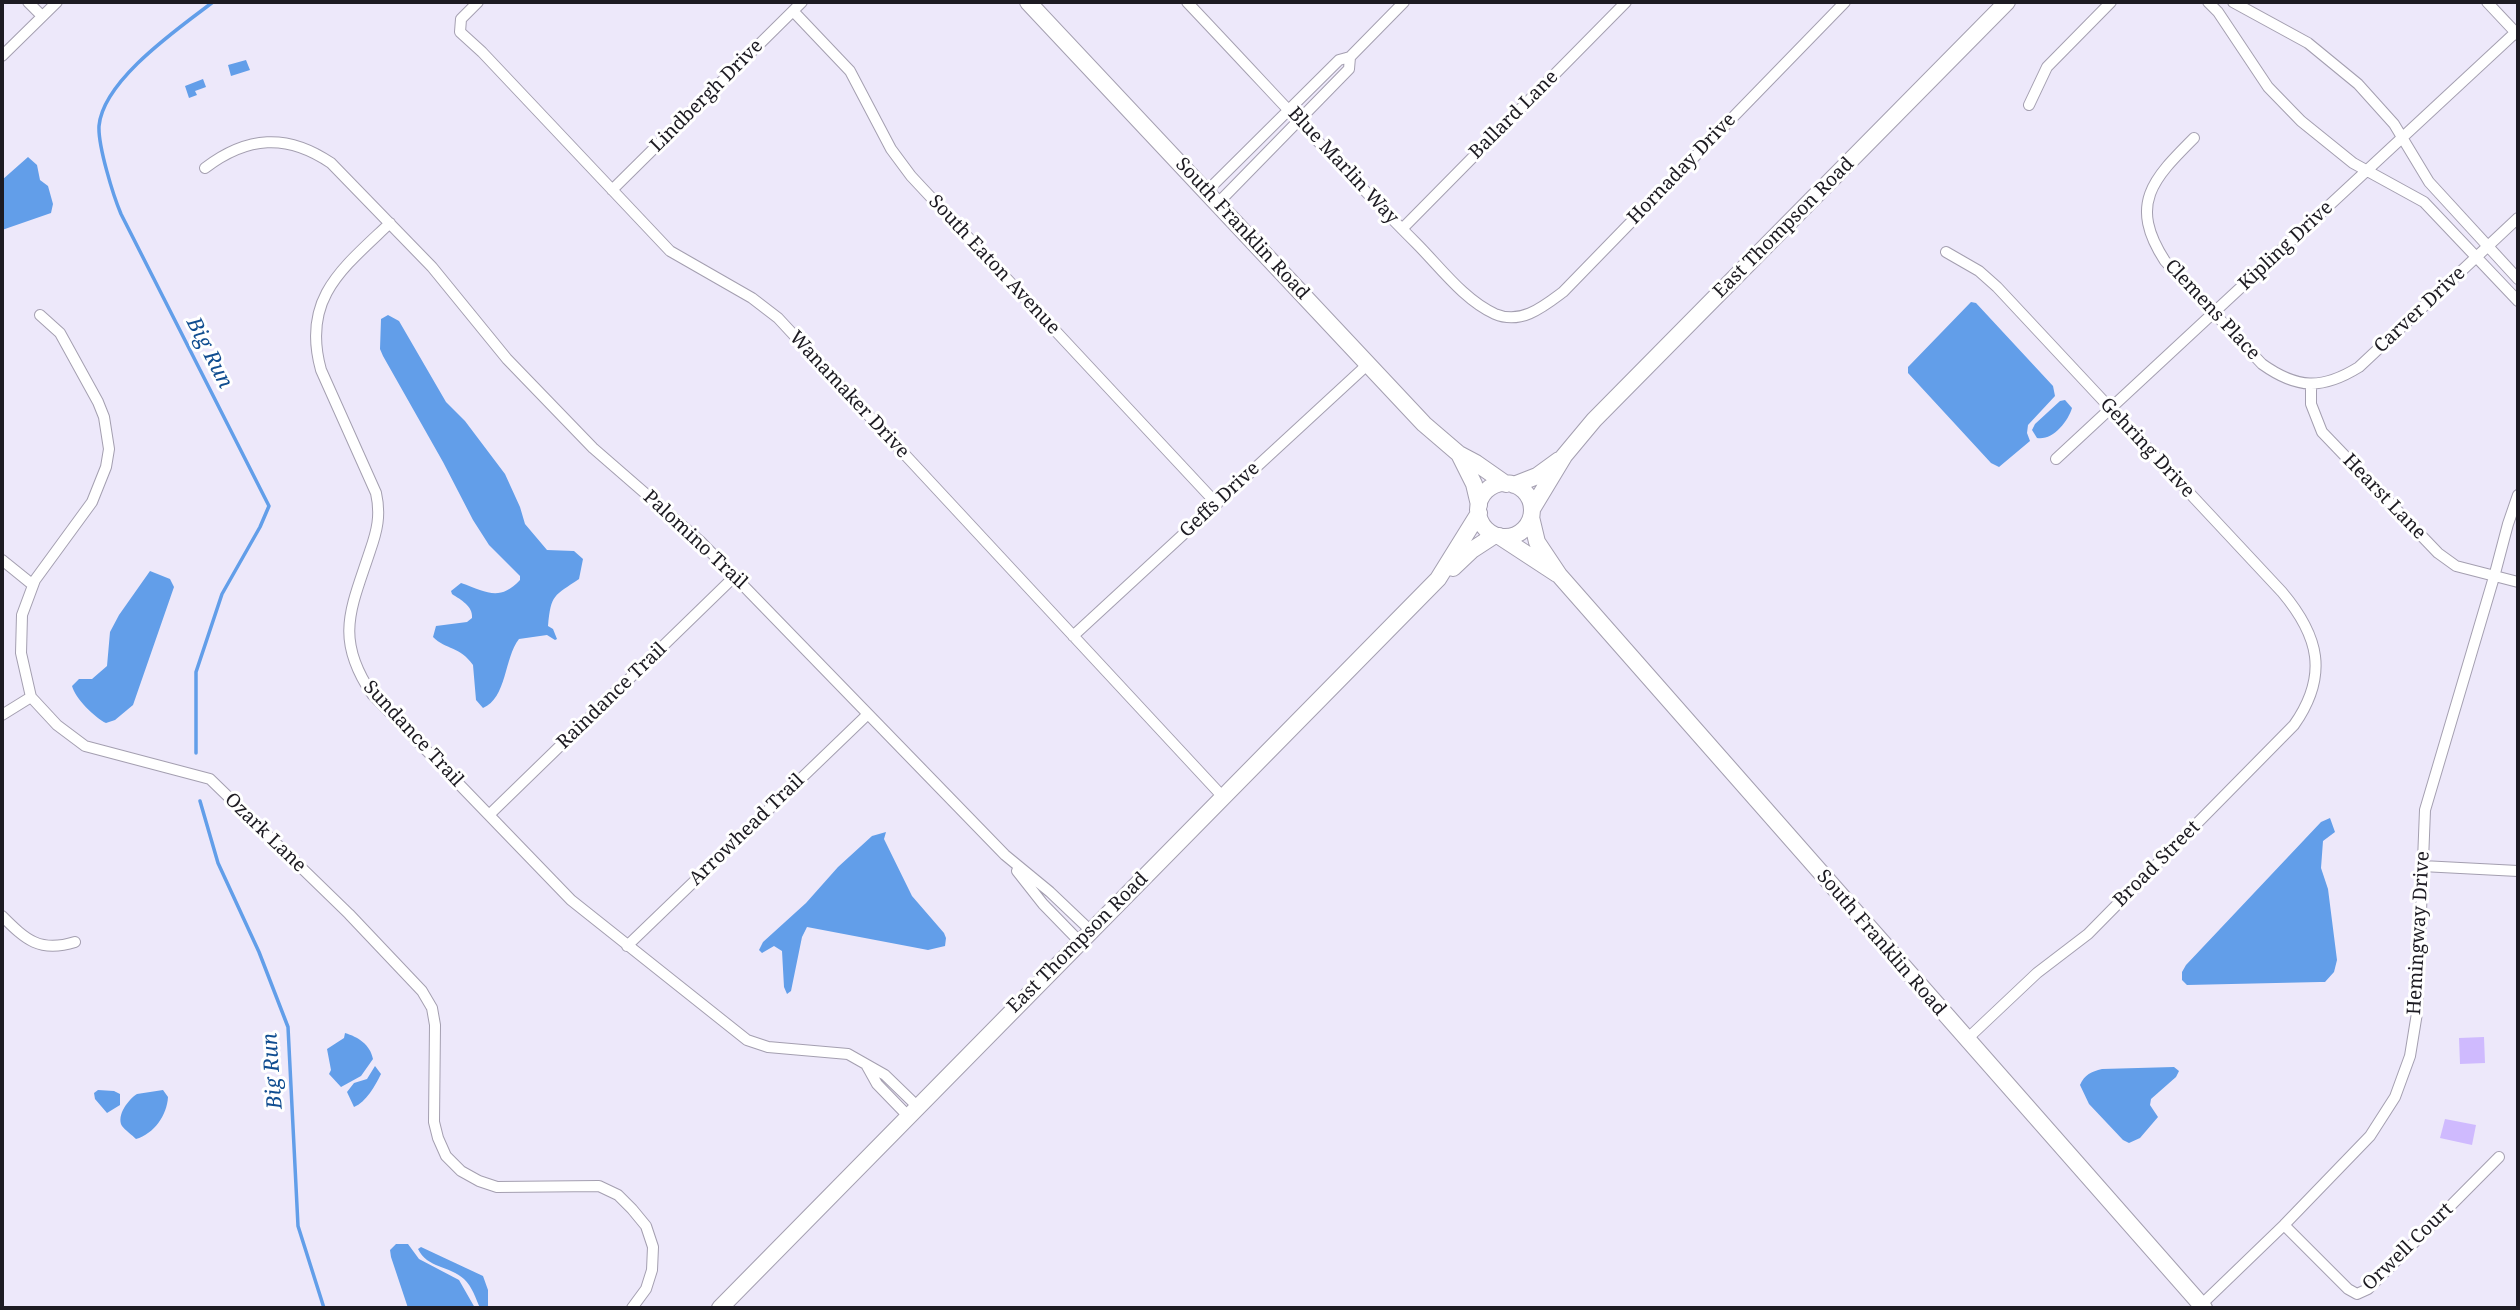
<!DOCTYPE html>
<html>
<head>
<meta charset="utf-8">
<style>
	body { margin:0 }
	#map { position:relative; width:2520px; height:1310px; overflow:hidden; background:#ede8fa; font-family:"Noto Serif",serif }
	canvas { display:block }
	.frame { position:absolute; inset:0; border:4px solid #1d1b22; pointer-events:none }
</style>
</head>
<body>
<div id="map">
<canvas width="2520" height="1310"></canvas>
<div class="frame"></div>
</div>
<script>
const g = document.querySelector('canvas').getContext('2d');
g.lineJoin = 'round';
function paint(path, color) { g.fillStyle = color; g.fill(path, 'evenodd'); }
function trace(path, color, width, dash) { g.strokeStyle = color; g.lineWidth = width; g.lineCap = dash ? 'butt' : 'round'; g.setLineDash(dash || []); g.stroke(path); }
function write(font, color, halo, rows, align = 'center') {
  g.font = font + ' "Noto Serif",serif'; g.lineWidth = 6; g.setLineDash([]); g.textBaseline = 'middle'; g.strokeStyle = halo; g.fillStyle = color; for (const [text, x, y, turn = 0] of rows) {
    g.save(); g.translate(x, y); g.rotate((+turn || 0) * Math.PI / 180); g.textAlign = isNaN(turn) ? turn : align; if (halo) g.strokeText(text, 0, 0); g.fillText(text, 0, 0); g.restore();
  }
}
paint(new Path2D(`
	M2484 1037 2485 1063 2460 1064 2459 1038Z
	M2445 1119 2476 1125 2472 1145 2440 1138Z`), '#cfbafe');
paint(new Path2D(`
	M246 60 250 70 231 76 228 65Z
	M203 79 206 87 195 91 197 95 189 98 185 86Z
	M28 157 37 165 40 180 48 186 53 204 51 213 2 230V180Z
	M1971 302 1976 303 2053 386 2055 396 2028 425 2027 433 2030 441 1999 467 1991 463 1908 373V367Z
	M388 315 399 321 446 402 465 421 505 474 520 507 525 524 547 550 574 551 583 559 579 579C554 596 551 594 548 626L553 629 557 639 555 640 547 635 519 639C504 658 507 698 483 708L476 700 473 665C460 646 446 650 433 637L436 626 467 622 472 618C473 606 461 600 452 594L451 591 461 583C487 592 499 602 520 580V576L489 545 473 520 443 462 383 356 380 349 381 319Z
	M2065 400 2072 408C2068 422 2052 441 2037 438L2032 430 2035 424 2060 401Z
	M150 571 170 579 174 587 133 705 115 720 106 723C95 718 75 698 72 686L79 679H92L107 666 110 632 119 615Z
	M2330 818 2335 832 2323 841 2321 868 2328 889 2337 960 2334 972 2325 982H2320L2187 985 2182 980V972L2186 965 2321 822Z
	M886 832 884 839 912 896 944 933 946 938 945 946 928 950 807 927 802 937 791 991 787 994 784 987 782 951 774 946 762 953 759 950 763 942 806 903 838 867 872 836Z
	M345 1033C358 1037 370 1044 373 1059L361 1076 341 1087 329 1074 331 1070 327 1049 344 1038Z
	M375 1066 381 1074C375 1086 366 1102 354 1107L347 1092 354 1083 367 1079Z
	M2174 1067 2179 1071 2176 1077 2151 1099 2150 1105 2158 1117 2140 1138 2129 1143 2123 1140 2089 1104 2080 1085C2085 1074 2091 1072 2102 1069Z
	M98 1090 114 1091 120 1094V1105L107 1113 95 1099 94 1093Z
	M163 1090 168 1097C167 1115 154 1134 136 1139 132 1135 125 1130 122 1126 116 1115 129 1099 137 1094Z
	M396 1244H408L419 1259 459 1280 475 1308H408L391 1257 390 1250Z
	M421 1247 483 1276 488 1290V1308H480C476 1299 472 1286 464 1279 450 1266 427 1268 418 1249Z`), '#629ee9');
trace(new Path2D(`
	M196 753V672L222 594 260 527 269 506 121 214C113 195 98 146 99 126 103 80 179 28 213 2
	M200 801 218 863 259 952 288 1027 298 1226 324 1308`), '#629ee9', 3.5);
const street = new Path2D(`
	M28 2 42 16
	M478 2 461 19 460 32 482 52 670 251 752 298 778 318 1223 797
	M1187 2C1263 82 1338 165 1416 243 1440 267 1464 300 1495 314 1521 325 1543 307 1563 292L1845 2
	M2208 2 2218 12 2268 87 2301 121 2353 163 2424 202 2518 301
	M2233 2 2308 43 2358 84 2394 124 2429 182 2518 279
	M2487 2 2518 35
	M793 11 850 71 891 149 911 176 1217 504
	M2 56 57 2
	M1350 57 1404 2
	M2029 105 2047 67 2111 2
	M2194 138C2153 179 2128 204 2165 261L2262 364C2297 389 2322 390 2359 367L2518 218
	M205 168C247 136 287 133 331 163L432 267 507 359 593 448 700 541 1005 855 1050 892 1091 931
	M612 190 802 2
	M1207 191 1339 60 1350 57 1349 69 1218 203
	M390 223C343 268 301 298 321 370L376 493C381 515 377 531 370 551 351 609 334 638 372 694L571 900 747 1040 768 1047 848 1054 885 1075 917 1106
	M1402 229 1626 2
	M1946 252 1979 271 1997 287 2282 592C2319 636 2329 675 2294 725L2088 934 2037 973 1966 1040
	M40 315 60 333 98 402 104 417 109 449 106 467 92 502 35 580 22 615 21 653 31 697 57 725 85 746 210 779 349 914 422 991 432 1008 435 1025 434 1122 438 1138 446 1156 461 1171 479 1181 497 1187 599 1186 618 1195 632 1209 646 1226 653 1247 652 1270 646 1289 632 1308
	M2311 385V404L2322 432 2438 553 2456 566 2518 582
	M2056 459 2516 32
	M2 560 33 585
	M1073 636 1367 365
	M2 715 31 697
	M489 815 735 576
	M2422 866 2518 871
	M1017 871 1043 904 1080 942
	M2 916C26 940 40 953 75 942
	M627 946 868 714
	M867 1066 877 1084 908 1116
	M2284 1225 2348 1289 2357 1294 2368 1289 2499 1157
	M2201 1305 2284 1225 2370 1136 2395 1097 2410 1056 2417 1013 2425 810 2494 577 2508 524 2518 495`);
const secondary = new Path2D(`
	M1028 2 1424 424 1459 454 1476 463 1506 484
	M1459 454 1474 484 1479 505
	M1478 510a27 27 0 1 1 54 0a27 27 0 1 1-54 0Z
	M1514 485 1537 476 1559 460
	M1532 509 1564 456 1594 420 2007 2
	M1531 517 1537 542 1559 575 2204 1308
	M1499 536 1557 574
	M1453 568 1472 550 1495 535
	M720 1308 1438 579 1479 513`);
trace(street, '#a49fb0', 12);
trace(secondary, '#a49fb0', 18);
trace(street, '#fff', 10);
trace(secondary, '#fff', 16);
write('19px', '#1d1b22', '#fff', [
	["Lindbergh Drive",707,96,-45],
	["Ballard Lane",1514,115,-45],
	["Blue Marlin Way",1343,166,47],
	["Hornaday Drive",1682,169,-46],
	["East Thompson Road",1784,228,-45],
	["South Franklin Road",1242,229,47],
	["Kipling Drive",2286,246,-43],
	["South Eaton Avenue",994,265,47],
	["Clemens Place",2212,310,47],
	["Carver Drive",2420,310,-43],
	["Wanamaker Drive",849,395,47],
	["Gehring Drive",2147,448,47],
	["Hearst Lane",2384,497,46],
	["Geffs Drive",1220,500,-43],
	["Palomino Trail",695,540,43],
	["Raindance Trail",612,696,-44],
	["Sundance Trail",413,734,47],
	["Arrowhead Trail",747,830,-44],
	["Ozark Lane",265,833,44],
	["Broad Street",2157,864,-45],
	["Hemingway Drive",2419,933,-87],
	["East Thompson Road",1078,943,-45],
	["South Franklin Road",1881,943,49],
	["Orwell Court",2408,1247,-44]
]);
write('italic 21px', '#104d90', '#fff', [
	["Big Run",209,353,63],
	["Big Run",273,1071,-94]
]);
</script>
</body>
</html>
